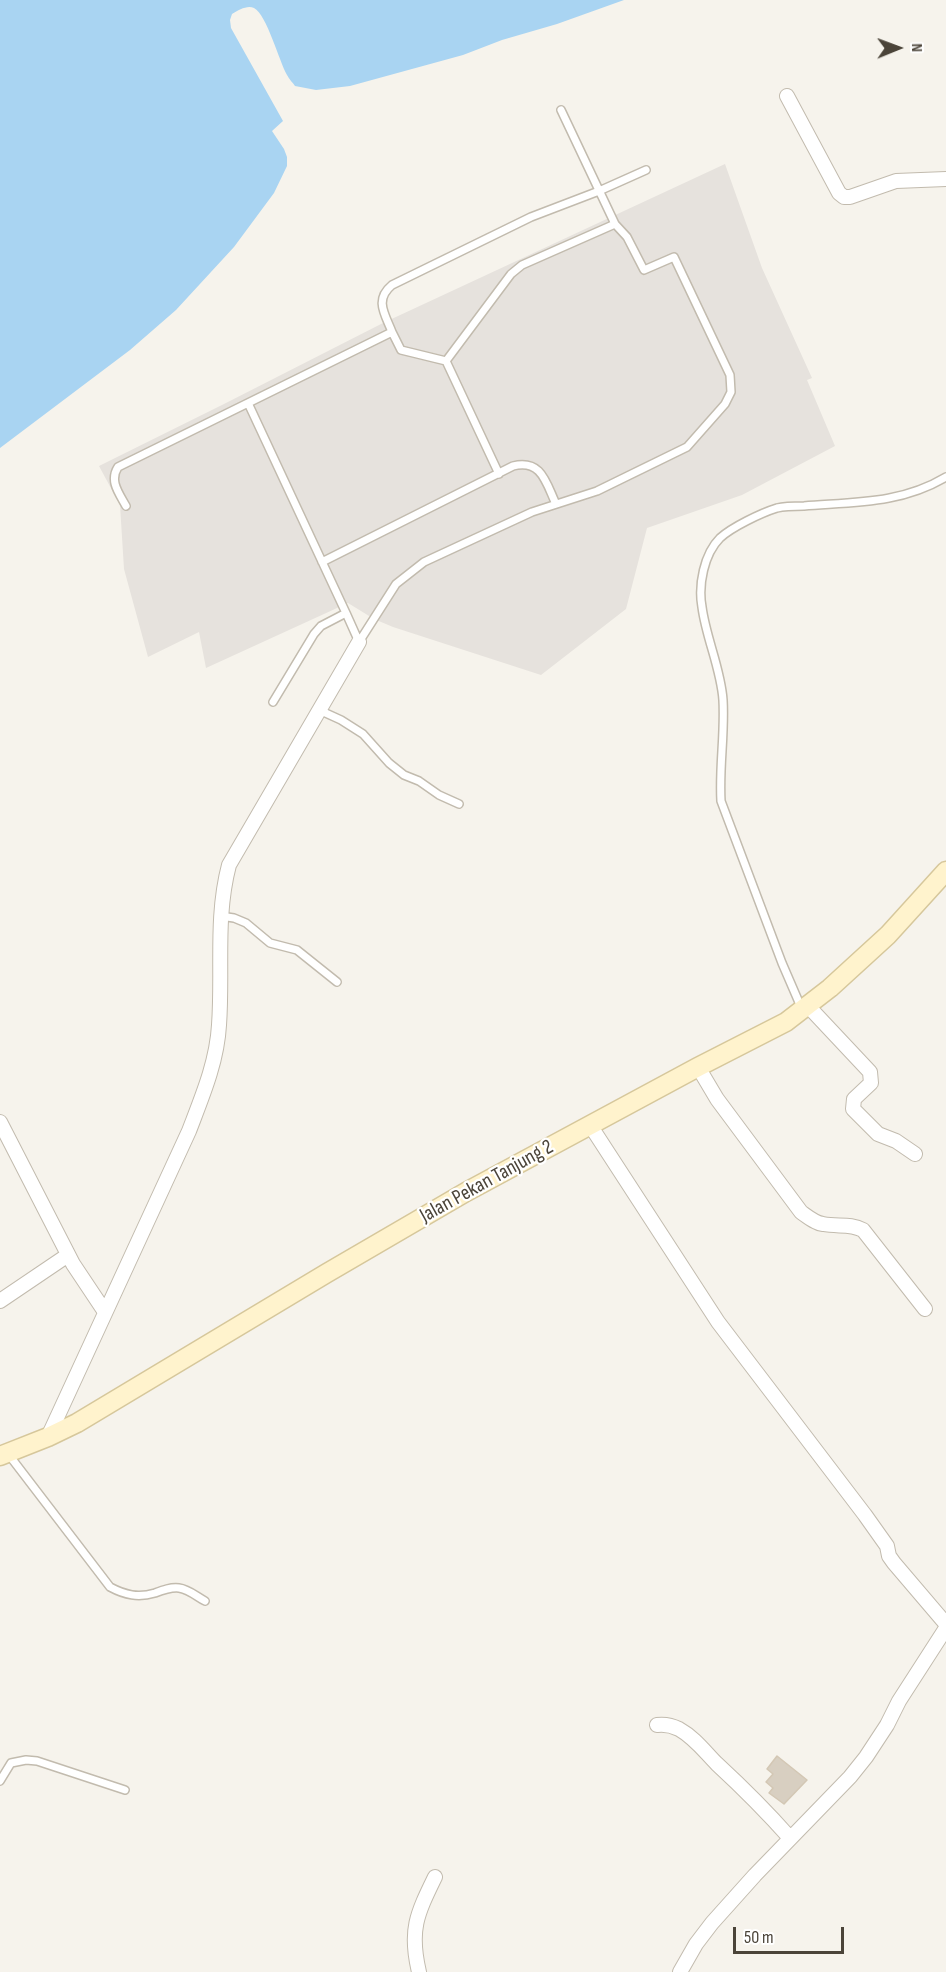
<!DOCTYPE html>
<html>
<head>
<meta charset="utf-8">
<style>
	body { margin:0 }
	#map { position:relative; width:946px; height:1972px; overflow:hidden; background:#f6f3ec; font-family:"Sofia Sans Condensed",sans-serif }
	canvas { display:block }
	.north { position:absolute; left:868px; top:18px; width:60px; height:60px; -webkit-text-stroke:4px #fff; paint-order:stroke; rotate:89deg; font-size:16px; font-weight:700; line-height:24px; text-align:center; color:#4b4439 }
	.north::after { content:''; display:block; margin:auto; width:21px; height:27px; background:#4b4439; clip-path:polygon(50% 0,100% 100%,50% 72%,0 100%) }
	.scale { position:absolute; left:733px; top:1927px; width:111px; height:27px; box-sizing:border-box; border:3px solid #4b4439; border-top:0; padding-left:8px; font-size:18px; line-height:21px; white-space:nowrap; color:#4b4439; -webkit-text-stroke:4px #fff; paint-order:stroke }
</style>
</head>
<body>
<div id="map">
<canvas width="946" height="1972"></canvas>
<div class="north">N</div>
<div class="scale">50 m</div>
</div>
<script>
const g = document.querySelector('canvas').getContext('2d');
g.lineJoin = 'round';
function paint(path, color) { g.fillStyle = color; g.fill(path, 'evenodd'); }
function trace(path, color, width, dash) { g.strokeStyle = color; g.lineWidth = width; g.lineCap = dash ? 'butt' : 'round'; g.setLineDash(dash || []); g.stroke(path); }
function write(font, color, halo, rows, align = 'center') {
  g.font = font + ' "Sofia Sans Condensed",sans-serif'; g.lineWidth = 4.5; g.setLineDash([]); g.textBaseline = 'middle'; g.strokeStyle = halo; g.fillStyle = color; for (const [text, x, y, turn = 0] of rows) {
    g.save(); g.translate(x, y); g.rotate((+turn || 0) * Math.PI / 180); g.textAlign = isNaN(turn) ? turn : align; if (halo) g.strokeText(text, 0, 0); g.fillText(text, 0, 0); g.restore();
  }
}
paint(new Path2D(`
	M725 164 762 268 812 378 807 380 835 446 742 495 647 528 626 609 541 675 393 627 374 619 348 603 206 668 199 632 148 657 124 569 120 505 99 466 224 404 383 323Z`), '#e6e2dd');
paint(new Path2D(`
	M0 0H624L557 24 502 40 463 55 350 86 316 90 295 86C293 83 289 79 287 75 279 61 267 15 254 8 247 5 239 10 232 14L230 20 231 28 283 121 272 131 284 149 287 157V166L274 193 234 247 176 310 130 350 0 448Z`), '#a9d4f2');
const building = new Path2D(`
	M777 1756 807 1780 784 1804 769 1793 773 1788 766 1782 773 1774 767 1769Z`);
paint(building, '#d8cfc1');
trace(building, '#d3c7b4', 1.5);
const lane = new Path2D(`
	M392 332C385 314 374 300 392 285L531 217 599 191 646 170
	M446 361 511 274 522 265 615 224
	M446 361 499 474
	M248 403 392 332 401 350 446 361
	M126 506C119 493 109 481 118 467L248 403 346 613
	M322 562 513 466C542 459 546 483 556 504
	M359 642 396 584 424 562 532 512 597 491 687 447 725 404 731 392 730 375 674 257 644 270 627 237 615 224 561 110
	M273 702 314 634 321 626 346 613 359 642
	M319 710 341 720 363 734 389 763 404 775 419 781 439 795 459 804
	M220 916 234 918 246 923 270 943 297 950 337 982
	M801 1007 782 963 721 801C719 767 725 734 723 700 721 669 706 638 702 607 698 585 704 554 720 538 732 527 761 513 777 508 785 506 796 506 804 506 854 502 901 504 946 477
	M9 1455 110 1587C125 1595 138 1598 155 1593 163 1590 171 1587 179 1588 188 1589 196 1596 205 1601
	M0 1781 11 1763 26 1760 37 1761 125 1790`);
const street = new Path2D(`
	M787 96 839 193 844 197H850L896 181 946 179
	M808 1006 870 1072 871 1083 854 1099 853 1109 878 1134 896 1141 915 1154
	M698 1067 717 1099 801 1212C808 1217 815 1223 823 1224 838 1227 850 1223 863 1230L925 1309
	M0 1122 73 1264 105 1312
	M590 1125 718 1322 865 1515 887 1546 889 1556 894 1563 946 1624
	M0 1301 68 1255
	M48 1437 189 1131C202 1097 217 1062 219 1025 223 971 215 918 229 865L359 642
	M657 1725C665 1724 671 1725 679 1729 695 1738 705 1752 717 1764 743 1788 767 1812 790 1838
	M419 1972C409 1930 417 1914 435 1877
	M680 1972 696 1944 712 1923 755 1875 850 1777 866 1757 887 1725 899 1701 946 1628`);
const secondary = new Path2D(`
	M0 1456 48 1437 77 1423 327 1273 466 1192 698 1067 786 1022 830 988 888 935 946 871`);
trace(lane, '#c2bbae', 10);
trace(street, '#c2bbae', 16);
trace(secondary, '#d6c79b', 21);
trace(lane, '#fff', 7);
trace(street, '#fff', 14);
trace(secondary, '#fff3cd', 18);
write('21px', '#4b4439', '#fff', [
	["Jalan Pekan Tanjung 2",487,1182,-29]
]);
</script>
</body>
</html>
